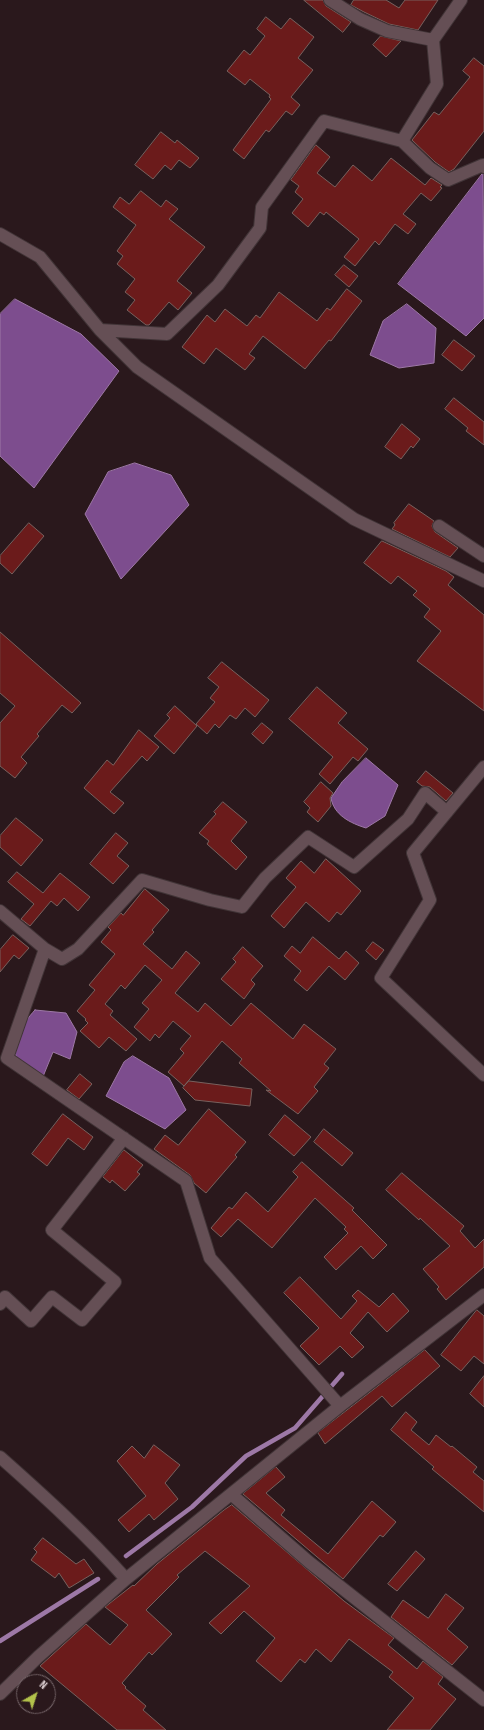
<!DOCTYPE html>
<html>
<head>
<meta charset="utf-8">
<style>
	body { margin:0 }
	#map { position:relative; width:484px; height:1730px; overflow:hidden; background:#2a181c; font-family:"Sofia Sans Condensed",sans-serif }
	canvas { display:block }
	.north { position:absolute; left:16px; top:1674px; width:40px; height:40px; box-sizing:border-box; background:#2a181c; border:1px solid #76666a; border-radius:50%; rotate:39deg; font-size:11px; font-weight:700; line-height:16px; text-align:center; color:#e9dcdf }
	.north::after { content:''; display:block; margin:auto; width:14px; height:18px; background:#b3c24b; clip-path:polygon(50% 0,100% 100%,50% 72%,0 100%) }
</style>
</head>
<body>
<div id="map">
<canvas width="484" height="1730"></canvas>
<div class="north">N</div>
</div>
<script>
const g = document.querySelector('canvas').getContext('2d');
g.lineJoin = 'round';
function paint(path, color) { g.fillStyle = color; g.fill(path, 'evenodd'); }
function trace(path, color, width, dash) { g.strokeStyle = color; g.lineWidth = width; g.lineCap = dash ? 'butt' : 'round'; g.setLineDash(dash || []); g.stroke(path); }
const water = new Path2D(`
	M483 173 484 318 466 336 398 284Z
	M15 299 81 334 119 371 34 488 0 456V314Z
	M407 304 436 328 434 363 399 368 370 355 383 321Z
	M135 463 171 475 189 505 121 579 85 514 108 472Z
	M366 758 398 785 385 816 366 828C350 823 334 815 331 798L342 782Z
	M35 1010 66 1013 77 1032 70 1059 53 1052 42 1079C36 1075 28 1072 23 1067 5 1050 21 1025 35 1010Z
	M133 1056 169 1078 186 1110 165 1129 106 1096 124 1062Z`);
paint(water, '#7d4d8e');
trace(water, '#9d78a6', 1);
trace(new Path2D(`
	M126 1556 192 1507 246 1456 295 1428 342 1374
	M0 1641 98 1579`), '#9d78a6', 4.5);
const building = new Path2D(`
	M304 0H323L326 6 351 22 343 32Z
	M354 0H386L399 8 405 0H438L418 30 389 24 364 12 351 5Z
	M266 17 281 29 290 18 314 37 298 58 313 70 291 97 300 105 292 115 286 111 269 132 266 130 244 159 233 150 271 99 269 97 270 95 250 79 245 85 227 71 244 50 250 55 265 36 257 29Z
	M381 36 401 41 386 57 373 45Z
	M474 58 484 66V131L454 169 449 172 435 162 412 140 434 112 439 115 470 77 463 71Z
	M161 132 175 143 177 140 199 158 190 168 179 160 171 170 165 165 153 179 135 165Z
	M316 145 330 157 317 173 335 187 353 165 372 181 391 158 425 185 431 178 442 185 440 187 442 188 431 201 421 193 403 214 416 224 408 234 395 224 379 245 375 241 355 266 344 257 359 239 326 212 324 215 320 212 308 227 292 213 303 199 295 192 299 186 291 180Z
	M141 191 161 207 166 200 178 209 169 219 205 247 177 281 192 293 178 310 169 302 149 325H146L127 310 135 300 125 292 135 279 117 264 123 256 117 251 136 225 113 207 120 197 129 204Z
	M344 265 358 276 349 287 335 275Z
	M347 289 362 301 331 341 329 340 305 369 263 336 249 354 255 358 245 370 216 348 204 364 182 347 207 315 215 322 225 309 247 326 256 315 260 318 279 292 317 321 327 308 330 310Z
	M454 340 475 356 462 371 442 355Z
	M454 398 484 422V445L466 431 468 428 445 409Z
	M402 424 420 439 413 448 411 446 401 459 385 447Z
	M409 504 434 521 432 526 435 532 458 548 450 557 392 529 395 525 394 523Z
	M29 523 44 536 12 574 0 563V556Z
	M382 541 446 571 454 577 448 585 484 615V711L417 661 441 631 424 617 430 609 413 595 417 591 398 576 391 584 364 563Z
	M0 632 81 703 72 713 62 705 37 734 39 736 21 757 27 763 15 778 0 766V723L15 706 0 693Z
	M222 662 269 700 255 717 245 708 236 719 230 715 219 728 215 724 207 734 196 724 215 702 210 698 219 687 208 678Z
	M317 687 347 713 338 723 368 749 358 761 353 757 330 784 319 774 333 757 289 719Z
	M175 706 197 726 174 754 154 736 170 718 167 715Z
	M262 723 273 732 263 744 252 734Z
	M139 730 159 747 147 761 142 756 110 792 124 803 114 814 84 788 107 760 113 765Z
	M426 771 453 793 446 801 430 787 422 786 417 782Z
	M321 782 333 793 330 798 331 806 318 822 307 812 310 808 304 802Z
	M223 802 247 822 231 841 247 857 236 870 207 844 209 841 199 833 216 814 214 812Z
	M16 818 43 840 21 866 0 847V836Z
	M116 833 128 843 117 856 129 866 113 884 90 864Z
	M326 859 361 891 341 915 337 912 329 922 306 902 284 928 271 916 296 887 286 878 301 861 314 873Z
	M17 872 43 893 60 873 90 897 78 911 64 898 57 906 51 901 30 926 21 919 34 904 8 882Z
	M145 889 169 910 152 930 154 932 143 944 172 969 186 951 200 963 175 993 198 1012 205 1003 231 1026 251 1003 293 1039 304 1024 336 1049 324 1064 329 1068 314 1087 318 1091 298 1114 266 1090 271 1091 239 1063 242 1059 222 1041 184 1086 168 1072 184 1053 180 1049 191 1036 173 1021 159 1038 155 1034 150 1041 134 1027 149 1009 142 1003 162 980 145 965 125 989 121 985 105 1004 113 1011 110 1015 137 1039 126 1051 109 1037 99 1048 80 1031 88 1023 85 1020 86 1019 77 1011 95 990 89 985 115 954 101 942 111 930 108 927 121 913 123 915Z
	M13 935 29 948 19 959 14 955 0 972V950Z
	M313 937 339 959 346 951 359 963 345 980 329 966 307 991 294 980 301 971 284 956 292 946 300 953Z
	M373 942 384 950 376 960 366 951Z
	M243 947 263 966 251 980 255 984 244 999 221 979 236 962 233 959Z
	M80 1074 92 1084 79 1099 67 1090Z
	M189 1081 252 1089 250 1106 195 1100 183 1088Z
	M209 1109 246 1142 235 1155 237 1157 206 1193 194 1183 190 1175 154 1149 165 1135 178 1145Z
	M63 1114 93 1137 84 1150 68 1138 47 1166 32 1154Z
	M285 1115 311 1137 294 1156 269 1135Z
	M324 1129 353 1153 342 1166 314 1142Z
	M124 1150 143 1165 137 1172 140 1174 125 1191 112 1180 110 1183 103 1177Z
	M302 1162 354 1208 352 1210 387 1245 373 1259 361 1246 336 1270 324 1257 348 1233 344 1229 346 1227 315 1198 272 1248 238 1219 221 1237 211 1228 229 1207 232 1209 246 1192 268 1212 298 1177 293 1172Z
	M402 1173 464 1226 460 1231 475 1248 484 1239V1267L446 1300 437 1289 439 1287 423 1269 450 1246 420 1218 419 1220 386 1190Z
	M300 1277 341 1319 357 1301 352 1296 358 1290 379 1307 393 1293 409 1311 387 1332 368 1312 350 1333 364 1347 352 1358 340 1346 319 1365 300 1346 319 1328 284 1293Z
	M477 1310 484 1316V1364L474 1356 461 1371 441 1355Z
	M425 1350 440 1366 392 1407 382 1396 325 1444 318 1433Z
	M484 1376V1407L470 1394Z
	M406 1412 417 1422 411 1430 429 1445 436 1435 451 1447 452 1446 477 1467 473 1472 484 1481V1512L432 1469 434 1467 391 1430Z
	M154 1445 180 1465 165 1483 178 1499 154 1520 149 1514 129 1532 118 1520 146 1496 117 1461 132 1446 144 1458Z
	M276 1467 285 1477 266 1493 285 1510 281 1515 328 1554 372 1501 396 1522 383 1537 380 1535 343 1579 243 1494Z
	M232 1505 344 1601 394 1638 388 1645 417 1669 423 1661 443 1677 438 1684 456 1699 430 1730H387L414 1698 389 1677 393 1672 349 1639 331 1662 316 1649 305 1663 300 1659 281 1682 256 1661 275 1638 244 1611 221 1634 209 1623 250 1586 205 1551 177 1575 179 1577 146 1610 172 1634 152 1655 149 1652 122 1683 126 1687 125 1688 146 1706 143 1710 166 1730H117L40 1666 86 1624 110 1645 128 1625 105 1607 133 1585 134 1586 157 1564 224 1510Z
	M43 1538 76 1564 84 1559 94 1573 69 1588 59 1573 55 1578 31 1560 37 1552 34 1549Z
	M416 1551 425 1559 397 1591 388 1584Z
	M446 1594 464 1608 447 1629 468 1647 452 1665 391 1617 403 1600 428 1618Z`);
paint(building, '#6b1b1b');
trace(building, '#78615e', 1);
const minor = new Path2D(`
	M330 0 360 19 387 31 433 40
	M461 0 433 40 437 84 402 141 430 168 448 180 483 165 484 167
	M0 234 40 257 100 330 137 367 354 519 484 581
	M100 330 167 334 218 285 260 228 262 207 324 121 402 141
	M439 526 484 556
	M484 767 413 853 430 900 381 978 484 1075
	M0 911 45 949 7 1058 186 1181 210 1258 340 1406
	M45 949 62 959 78 949 142 880 210 900 242 907 265 878 308 837 354 867 408 819 425 793 447 812
	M0 1304 5 1297 31 1321 52 1297 82 1320 115 1282 52 1230 124 1138
	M0 1457C44 1496 87 1535 126 1579
	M231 1494 309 1562 484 1700
	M0 1694 38 1657 126 1579 340 1406 484 1295`);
trace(minor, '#413437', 14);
trace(minor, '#654f55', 12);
</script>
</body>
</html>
